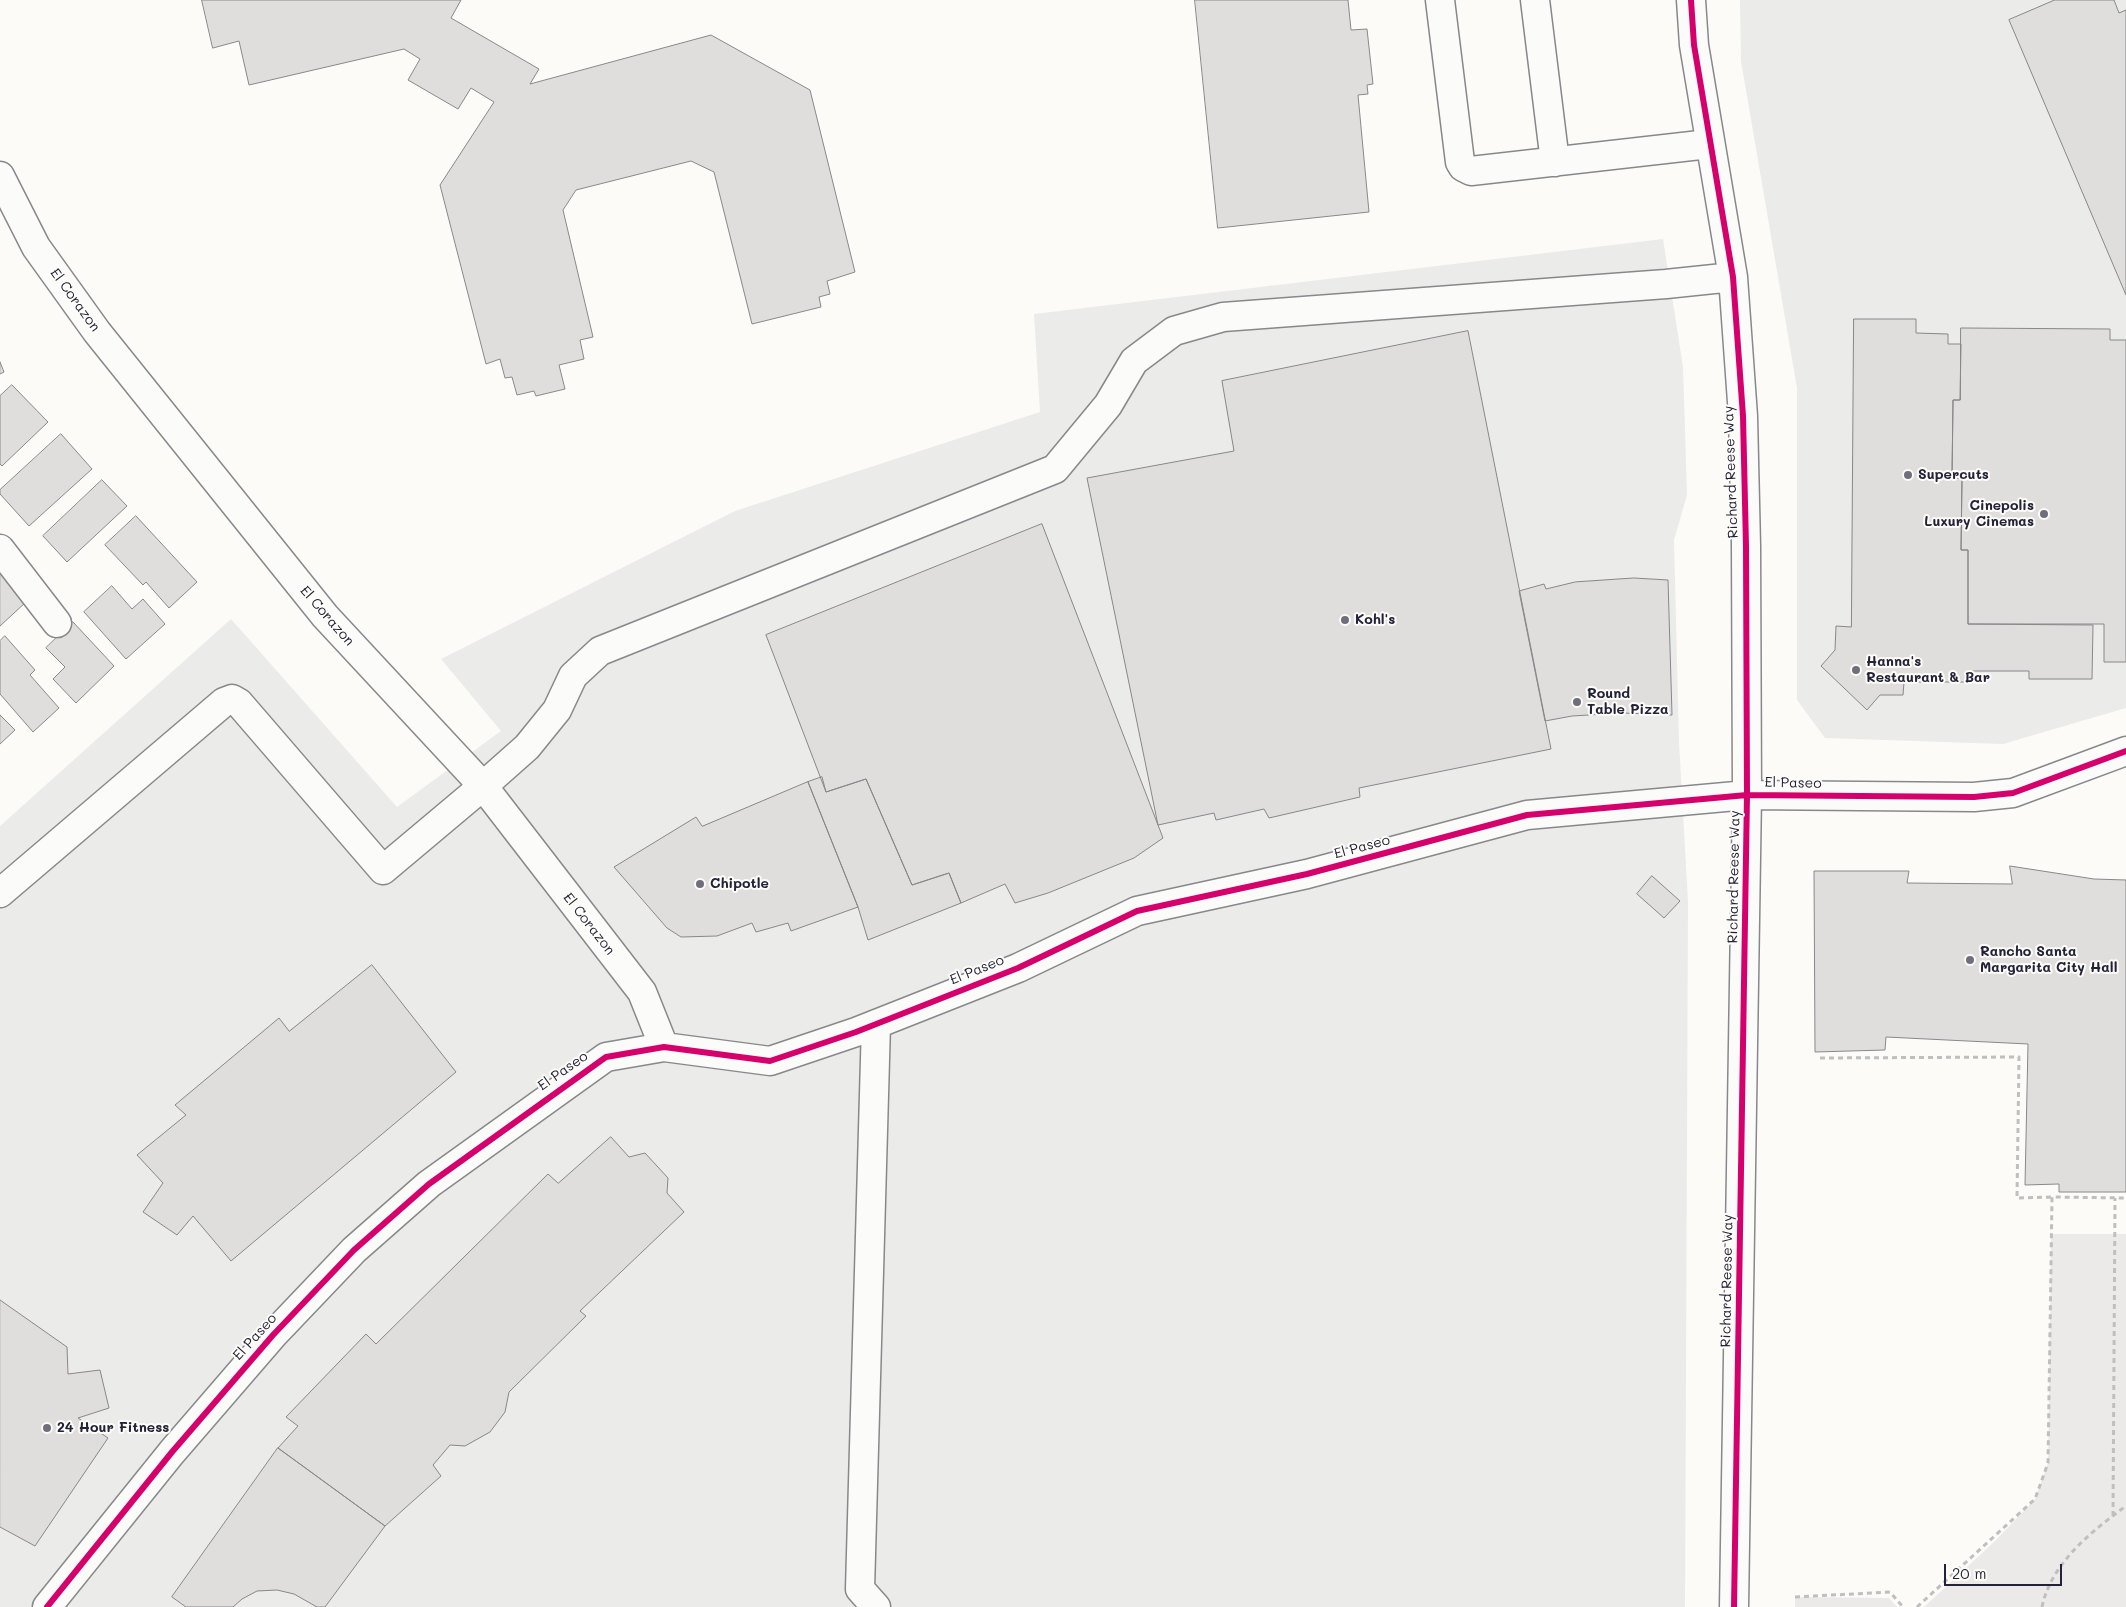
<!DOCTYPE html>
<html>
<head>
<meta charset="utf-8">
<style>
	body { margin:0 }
	#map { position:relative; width:2126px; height:1607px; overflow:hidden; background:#fcfbf8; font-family:Mali,sans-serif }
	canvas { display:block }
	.scale { position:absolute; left:1944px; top:1564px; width:118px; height:22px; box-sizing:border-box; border:2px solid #22223b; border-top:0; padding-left:6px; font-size:15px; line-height:18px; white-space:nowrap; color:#22223b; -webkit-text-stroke:4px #fdfcf7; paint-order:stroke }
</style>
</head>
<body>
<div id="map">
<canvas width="2126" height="1607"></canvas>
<div class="scale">20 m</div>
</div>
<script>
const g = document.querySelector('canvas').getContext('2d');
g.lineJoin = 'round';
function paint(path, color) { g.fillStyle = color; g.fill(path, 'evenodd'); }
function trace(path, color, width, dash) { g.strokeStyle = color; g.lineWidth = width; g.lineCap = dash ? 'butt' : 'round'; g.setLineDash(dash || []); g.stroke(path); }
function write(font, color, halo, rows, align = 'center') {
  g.font = font + ' Mali,sans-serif'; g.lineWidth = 4; g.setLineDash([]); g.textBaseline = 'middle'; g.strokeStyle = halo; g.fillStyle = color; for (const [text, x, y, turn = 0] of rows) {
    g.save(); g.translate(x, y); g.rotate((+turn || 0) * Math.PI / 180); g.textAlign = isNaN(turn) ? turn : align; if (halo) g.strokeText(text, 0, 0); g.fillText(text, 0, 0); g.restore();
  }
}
paint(new Path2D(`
	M1740 0H2126V708L2003 744 1825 738 1797 700V388L1741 61Z
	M1663 239 1683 367 1687 495 1674 540 1679 742 1688 902 1685 1607H0V826L231 619 397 807 501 731 441 659 735 511 1040 412 1034 314Z`), '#ebebe9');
paint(new Path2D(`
	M2051 1234H2126V1607H1924L1995 1541 2035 1499 2048 1463Z
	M1795 1597 1889 1598 1897 1607H1795Z`), '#ebeae8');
const building = new Path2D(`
	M202 0H461L451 18 539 69 530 84 711 35 810 90 855 272 827 281 830 294 819 297 821 307 752 324 714 172 691 161 576 190 563 210 593 337 580 340 584 359 559 365 565 389 536 396 534 391 517 395 512 377 505 378 500 359 486 364 440 185 494 102 471 88 458 109 408 80 420 59 404 49 249 85 239 41 213 48Z
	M1195 0H1348L1351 30 1367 29 1373 84 1367 85 1368 94 1358 95 1369 212 1218 228Z
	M2055 0H2114L2119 13 2126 10V295L2009 20Z
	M1854 319H1916V333L1948 334V344H1961L1960 400H1953L1952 478H1962L1961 550H1968V624L2093 625 2092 679H2029V671H1973V682H1904L1903 695H1880L1867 710 1821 666 1835 650 1836 626 1851 627Z
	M1961 328 2110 329V340H2126V662H2104V624H1968V550H1961L1962 478H1952L1953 400H1960Z
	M1468 331 1551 749 1359 788 1360 797 1269 818 1264 809 1216 820 1214 813 1158 825 1087 478 1234 451 1222 381Z
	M0 362 4 372 0 374Z
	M12 385 48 422 2 466 0 464V396Z
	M61 434 92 469 29 526 0 494V490Z
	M102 480 127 506 67 562 43 536Z
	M136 516 197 582 169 608 146 582 143 585 105 545Z
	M1042 524 1163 838 1134 858 1048 893 1015 903 1005 884 961 903 949 873 912 885 866 779 826 792 766 635Z
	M0 573 26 602 0 626Z
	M1634 578 1668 580 1672 715 1623 713 1572 716 1545 721 1519 591 1544 584 1546 589 1575 582Z
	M112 586 132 609 143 599 165 624 126 659 84 612Z
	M73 622 114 666 76 703 53 679 65 667 46 648Z
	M5 636 35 670 30 675 59 708 33 732 0 694V641Z
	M0 715 15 730 0 744Z
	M822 777 826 792 866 779 912 885 949 873 961 903 868 940 858 907 808 782Z
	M808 782 858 907 791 931 788 923 756 932 752 923 717 936 681 937 667 928 614 867 696 817 702 826Z
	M2010 866 2094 879 2126 880V1192H2059V1184L2025 1185 2028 1044 1886 1037 1885 1050 1815 1052 1814 871H1909L1907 883 2012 884Z
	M1652 876 1680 901 1664 918 1637 894Z
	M372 965 456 1072 231 1261 193 1216 177 1235 143 1212 163 1183 137 1155 186 1115 175 1105 279 1018 289 1031Z
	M611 1137 629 1157 645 1153 668 1178 667 1193 684 1212 580 1311 586 1316 509 1392 505 1412 490 1432 465 1446 450 1445 433 1465 441 1476 385 1526 278 1448 298 1426 286 1417 366 1334 376 1344 548 1174 558 1183Z
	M0 1300 67 1347 68 1374 100 1370 109 1408 78 1418 108 1438 35 1546 0 1527Z
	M278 1448 385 1526 325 1607H317L294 1594 277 1590 257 1591 242 1599 233 1607H186L172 1597Z`);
paint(building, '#dfdedd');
trace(building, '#88888c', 1);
const minor = new Path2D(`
	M1440 0 1460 162 1463 167 1471 171 1709 144
	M1535 0 1555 162
	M1691 0 1694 45 1733 277 1743 416 1746 546 1747 795 1734 1607
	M0 176 36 247 97 332 325 616 483 786 642 992 664 1047
	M0 549 57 623
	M0 893 224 702 232 699 239 703 383 870 483 786 527 747 557 710 573 676 600 651 1055 469 1108 405 1134 361 1174 331 1223 317 1666 284 1733 277
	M876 1024 860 1589 876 1607
	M47 1607 172 1452 273 1335 354 1250 429 1184 606 1057 664 1047 770 1061 856 1032 1018 968 1137 911 1307 874 1527 815 1747 795 1974 797 2013 793 2126 751`);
trace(minor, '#88888c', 31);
trace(new Path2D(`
	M1820 1058 2019 1057 2017 1198 2052 1197
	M2113 1516 2115 1198
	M1795 1597 1890 1592 1903 1607
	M1917 1607 2035 1499 2048 1463 2052 1197 2126 1198
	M2042 1607C2051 1563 2092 1531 2126 1506`), '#bfbfc0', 3, [5, 4]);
trace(minor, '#fbfbf9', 28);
trace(new Path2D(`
	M1691 0 1694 45 1733 277 1743 416 1746 546 1747 795 1734 1607
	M47 1607 172 1452 273 1335 354 1250 429 1184 606 1057 664 1047 770 1061 856 1032 1018 968 1137 911 1307 874 1527 815 1747 795 1974 797 2013 793 2126 751`), '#d6006c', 6);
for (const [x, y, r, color] of [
	[1908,475,5,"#6e6e7d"],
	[2044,514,5,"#6e6e7d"],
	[1345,620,5,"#6e6e7d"],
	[1856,670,5,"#6e6e7d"],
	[1577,702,5,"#6e6e7d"],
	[700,884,5,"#6e6e7d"],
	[1970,960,5,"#6e6e7d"],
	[47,1428,5,"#6e6e7d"]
]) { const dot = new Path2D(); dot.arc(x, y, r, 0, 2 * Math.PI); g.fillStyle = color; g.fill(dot); trace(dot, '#fdfcf7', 2); }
write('14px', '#22223b', '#fdfcf7', [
	["El Corazon",75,300,54],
	["Richard Reese Way",1731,472,-92],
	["El Corazon",327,616,49],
	["El Paseo",1793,783,1],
	["El Paseo",1362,847,-15],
	["Richard Reese Way",1734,877,-89],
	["El Corazon",589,924,52],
	["El Paseo",977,970,-22],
	["El Paseo",563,1071,-35],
	["Richard Reese Way",1727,1281,-89],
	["El Paseo",255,1337,-48]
]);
write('bold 14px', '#22223b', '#fdfcf7', [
	["Supercuts",1918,475],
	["Cinepolis",2034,506,"right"],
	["Luxury Cinemas",2034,522,"right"],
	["Kohl's",1355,620],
	["Hanna's",1866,662],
	["Restaurant & Bar",1866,678],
	["Round",1587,694],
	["Table Pizza",1587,710],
	["Chipotle",710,884],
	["Rancho Santa",1980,952],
	["Margarita City Hall",1980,968],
	["24 Hour Fitness",57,1428]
], 'left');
</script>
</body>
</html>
